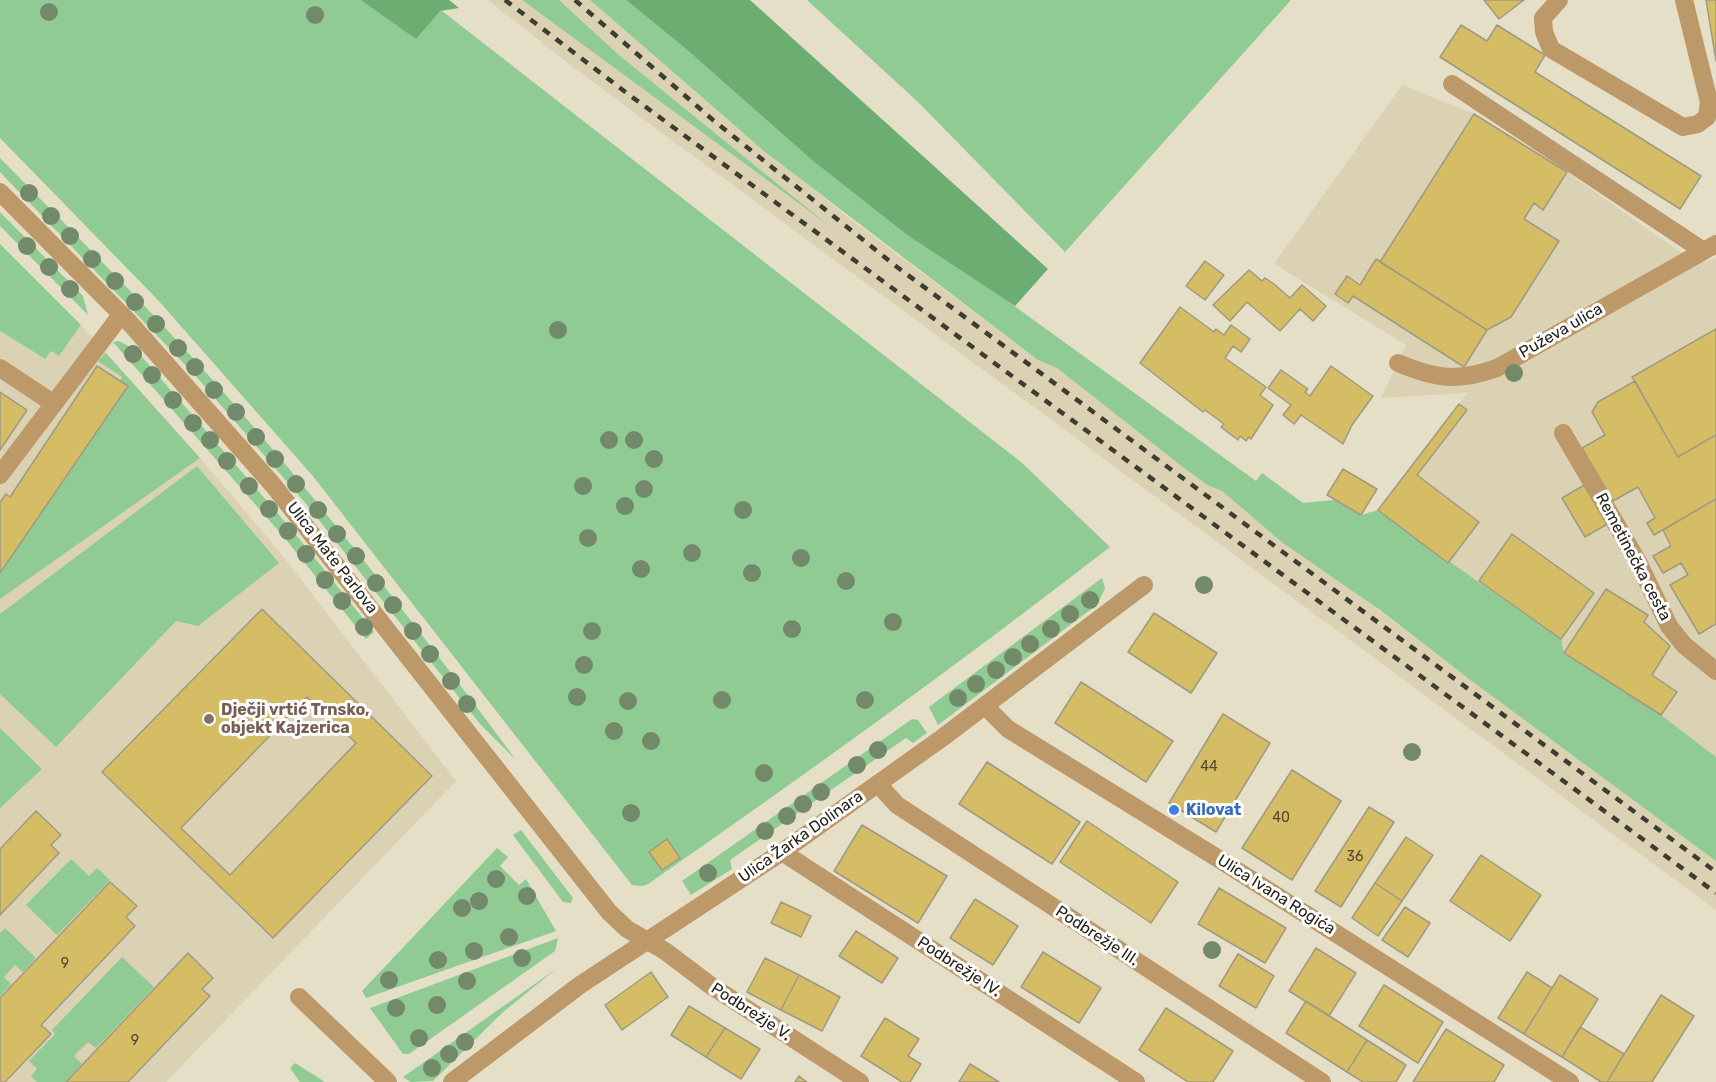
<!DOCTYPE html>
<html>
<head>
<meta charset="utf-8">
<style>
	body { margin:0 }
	canvas { display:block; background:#e5dfc7 }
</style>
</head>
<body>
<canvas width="1716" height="1082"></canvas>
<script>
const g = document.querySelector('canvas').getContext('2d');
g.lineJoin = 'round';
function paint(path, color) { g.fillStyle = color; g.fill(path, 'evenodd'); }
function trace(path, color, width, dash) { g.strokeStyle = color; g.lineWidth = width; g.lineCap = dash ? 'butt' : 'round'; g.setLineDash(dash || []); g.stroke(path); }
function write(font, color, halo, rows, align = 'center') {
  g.font = font + ' Rubik,sans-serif'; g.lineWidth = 6; g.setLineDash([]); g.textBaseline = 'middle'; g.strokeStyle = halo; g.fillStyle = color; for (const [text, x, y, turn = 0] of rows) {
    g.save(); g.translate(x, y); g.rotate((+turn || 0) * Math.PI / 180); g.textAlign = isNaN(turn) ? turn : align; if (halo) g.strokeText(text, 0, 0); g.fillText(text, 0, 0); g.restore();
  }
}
paint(new Path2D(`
	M488 0H522L815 216 619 55 559 0H590L725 118 850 219 1038 360 1057 368 1184 468 1209 486 1222 491 1469 679 1716 861V910L574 68Z
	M1402 85 1474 114 1567 172 1693 261H1708L1716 258V757L1661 715 1564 653 1560 639 1479 581 1448 563 1378 510 1467 393 1381 398 1406 345 1274 264Z
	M81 325 200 458 279 551 456 781 166 1082H0V331L44 359 51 351 59 356Z`), '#dbd2b4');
paint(new Path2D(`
	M0 0H428L1021 462 1110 547C959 664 805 775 648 884L643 886 632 885 312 475 157 299 0 138Z
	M522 0H559L619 55 828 225Z
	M590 0H626L686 49 813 161 907 235 1006 300 1256 481 1262 473 1303 503 1334 500 1361 515 1378 510C1438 555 1500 596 1561 639L1564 654 1661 715 1716 757V861L1469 679 1380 610 1283 543 1222 491 1209 486 1184 468 1057 368 1038 360 764 151Z
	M807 0H1291L1065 252 918 102Z
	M0 158C86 245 173 332 252 425 345 533 432 646 516 760L480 724 307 505 194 374 0 172Z
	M0 212 83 296 88 315 0 226Z
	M0 244 81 325 59 356 51 351 45 359 0 331Z
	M119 341 136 350 293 531 374 632 366 639 283 536 113 342Z
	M106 353 200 458 0 599V573L128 386 120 381 122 377 98 361Z
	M197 466 279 563 198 626 176 621 56 747 0 694V614Z
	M1102 578 1105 588 1098 604 938 725 929 707Z
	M912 719 918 720 927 733 913 743 906 738 730 860 732 869 691 895 682 881Z
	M0 728 42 769 0 808Z
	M521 830 573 898 571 903 563 902 513 835Z
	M497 848 508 857 500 866 519 885 526 879 556 931 366 998 362 991Z
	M71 859 89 876 97 868 110 880 57 935 26 905Z
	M5 928 36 958 23 972 15 965 4 977 11 984 0 996V933Z
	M558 938 555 951 409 1054H403L370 1008Z
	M122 957 154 987 96 1048 88 1042 74 1056 82 1064 65 1082H37L31 1076 37 1069 29 1061 55 1034 52 1030Z
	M556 969 502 1013 433 1081 411 1082 403 1077Z
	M295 1063 325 1082H300L290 1068Z`), '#8fcb93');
paint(new Path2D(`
	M361 0H449L459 8 440 11 416 39Z
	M626 0H750L1048 269 1015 306 907 235 813 161 686 49Z`), '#6cae71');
const building = new Path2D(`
	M1484 0H1524L1499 19Z
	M1706 0H1716V61Z
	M1461 25 1487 41 1497 25 1545 55 1535 72 1701 176 1680 209 1440 57Z
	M1474 114 1567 172 1543 210 1534 203 1524 219 1559 241 1511 317 1487 330 1380 262Z
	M1376 259 1487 330 1464 367 1353 296 1348 303 1335 294 1347 276 1360 285Z
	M1205 261 1224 275 1205 300 1186 286Z
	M1249 270 1262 281 1265 278 1274 284 1290 298 1302 285 1326 306 1313 321 1300 309 1280 331 1247 302 1230 321 1213 305Z
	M1180 307 1214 332 1216 329 1224 335 1231 325 1250 339 1241 352 1233 346 1225 358 1266 387 1260 395 1273 405 1251 439 1249 437 1246 441 1240 436 1238 440 1221 427 1224 424 1205 410 1203 412 1140 363Z
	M1716 329V435L1678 457 1632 377Z
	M97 366 128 386 0 573V502L6 494 10 497Z
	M1331 366 1373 396 1352 425 1343 444 1301 415 1294 424 1283 415 1291 405 1268 388 1281 370 1308 389 1305 392 1310 396Z
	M1635 381 1678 457 1716 435V499L1654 535 1647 523 1655 518 1638 487 1613 501 1582 448 1605 435 1592 412 1598 402Z
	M0 392 27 410 0 450Z
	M1459 404 1467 410 1417 475 1479 522 1448 563 1378 510Z
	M1343 469 1377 489 1361 515 1327 495Z
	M1586 484 1609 523 1585 537 1562 498Z
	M1716 499V624L1699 634 1670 585 1688 575 1681 563 1663 573 1653 556 1671 546 1663 530Z
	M1512 534 1594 593 1561 639 1479 581Z
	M1606 589 1648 615 1644 622 1670 646 1652 675 1677 692 1661 715 1564 653Z
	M262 609 432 776 273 938 102 772ZM307 697 356 743 230 875 181 828Z
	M1154 613 1217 653 1191 693 1128 652Z
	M1081 682 1173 741 1146 782 1055 723Z
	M1223 714 1270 743 1216 832 1169 803Z
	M987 762 1080 822 1052 864 959 804Z
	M1292 770 1341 801 1292 880 1242 848Z
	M1369 807 1394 822 1341 907 1315 891Z
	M36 811 61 835 51 845 59 853 0 915V849Z
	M1087 821 1178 882 1151 923 1060 862Z
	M862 825 947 876 918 923 834 871Z
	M1406 837 1433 855 1402 901 1375 883Z
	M667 839 680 858 662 870 649 852Z
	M1481 855 1541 895 1510 941 1450 901Z
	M110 882 137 906 126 917 135 926 41 1025 51 1034 5 1082H0V998Z
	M1375 883 1402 901 1378 936 1352 918Z
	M1219 888 1286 928 1265 963 1198 924Z
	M975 899 1018 926 993 965 950 938Z
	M781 902 811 916 801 937 771 923Z
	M1405 907 1430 923 1408 957 1382 940Z
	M856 931 898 958 882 983 839 956Z
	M1316 948 1356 973 1329 1016 1289 991Z
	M1043 952 1101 988 1079 1023 1021 987Z
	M188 953 213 978 202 989 210 996 128 1082H66Z
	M1238 954 1274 976 1256 1008 1219 986Z
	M765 958 799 975 781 1010 747 992Z
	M651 972 668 997 622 1030 605 1005Z
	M1527 972 1552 988 1524 1034 1498 1018Z
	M799 975 840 997 822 1031 781 1010Z
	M1560 975 1598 999 1562 1057 1524 1034Z
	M1384 985 1443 1022 1418 1063 1359 1026Z
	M1661 995 1694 1016 1652 1082H1607Z
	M1306 1001 1367 1040 1347 1072 1286 1033Z
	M689 1006 725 1028 706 1057 671 1035Z
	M1166 1008 1233 1051 1213 1082H1188L1139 1050Z
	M885 1018 919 1039 908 1056 921 1064 910 1082H902L861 1056Z
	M1580 1027 1624 1054 1607 1082H1601L1562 1057Z
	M725 1028 760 1049 741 1079 706 1057Z
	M1446 1029 1504 1065 1494 1082H1413Z
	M1367 1040 1406 1065 1396 1082H1363L1347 1072Z
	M970 1064 999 1082H959Z
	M799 1076 807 1082H795Z`);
paint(building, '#d5bd66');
trace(building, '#a09a84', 1.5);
trace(new Path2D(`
	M1559 0 1543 18 1544 32 1551 49 1683 127 1698 124 1707 117 1709 102 1684 0
	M1452 84 1702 250
	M0 192 128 321 273 485 609 912 627 929 665 951 710 985 860 1082
	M1398 363C1436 379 1458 382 1497 368L1716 244
	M0 368 53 403
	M1563 433 1637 560 1669 626 1684 645 1716 671
	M0 475 121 315
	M985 706 1008 729 1214 856 1570 1082
	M878 784 897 805 1322 1082
	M782 852 1136 1082
	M299 997 388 1082
	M452 1082 580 985 782 852 942 738 1144 585`), '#bd9869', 18);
trace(new Path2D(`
	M505 0 628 94 1716 893
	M575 0 713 120 897 267 1716 872`), '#3f3c31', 4.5, [8, 8]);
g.fillStyle = '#738a6a';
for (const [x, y] of [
	[49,12],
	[315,15],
	[29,193],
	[51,216],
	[70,236],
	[27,246],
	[92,259],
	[49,267],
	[115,281],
	[70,289],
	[135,302],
	[156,324],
	[558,330],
	[178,348],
	[133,354],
	[195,367],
	[1514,373],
	[152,375],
	[214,390],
	[173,400],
	[236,412],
	[193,423],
	[256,437],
	[210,440],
	[609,440],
	[634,440],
	[275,459],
	[654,459],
	[227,461],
	[296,484],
	[249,486],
	[583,486],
	[644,489],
	[625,506],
	[269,509],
	[318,510],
	[743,510],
	[288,531],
	[337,534],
	[588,538],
	[692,553],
	[306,554],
	[356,556],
	[801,558],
	[641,569],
	[752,573],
	[325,580],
	[846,581],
	[376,583],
	[1204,585],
	[1090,600],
	[342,601],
	[393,605],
	[1070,614],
	[893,622],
	[364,627],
	[792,629],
	[1051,629],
	[413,631],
	[592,631],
	[1030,644],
	[430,654],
	[1013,657],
	[584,665],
	[996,670],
	[451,681],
	[976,684],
	[577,697],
	[958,698],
	[722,700],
	[865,700],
	[628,701],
	[467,704],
	[614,731],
	[651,741],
	[878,750],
	[1412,752],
	[857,765],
	[764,773],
	[821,792],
	[803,804],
	[631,813],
	[787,816],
	[765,831],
	[708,873],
	[496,879],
	[527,896],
	[479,901],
	[462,908],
	[509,937],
	[1212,950],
	[474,951],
	[522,958],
	[438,960],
	[389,980],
	[467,981],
	[437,1005],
	[396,1008],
	[419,1038],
	[465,1042],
	[449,1054],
	[432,1068]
]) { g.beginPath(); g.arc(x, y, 9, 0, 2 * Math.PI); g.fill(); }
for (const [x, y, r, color] of [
	[209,719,6,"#8d6e63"],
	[1174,810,6,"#3f7fe0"]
]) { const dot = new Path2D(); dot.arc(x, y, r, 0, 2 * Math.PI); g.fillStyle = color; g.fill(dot); trace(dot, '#fff', 2); }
write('14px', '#524a2e', null, [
	["44",1209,767],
	["40",1281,818],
	["36",1355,857],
	["9",65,964],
	["9",135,1041]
]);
write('16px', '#26241b', '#fff', [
	["Puževa ulica",1561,331,-30],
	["Remetinečka cesta",1633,557,62],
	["Ulica Mate Parlova",332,558,52],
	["Ulica Žarka Dolinara",801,837,-35],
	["Ulica Ivana Rogića",1276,895,32],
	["Podbrežje III.",1097,936,33],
	["Podbrežje IV.",959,967,33],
	["Podbrežje V.",751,1012,33]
]);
write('bold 16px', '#785e54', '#fff', [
	["Dječji vrtić Trnsko,",221,710],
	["objekt Kajzerica",221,728]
], 'left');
write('bold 16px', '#366cbe', '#fff', [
	["Kilovat",1186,810]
], 'left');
</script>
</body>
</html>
